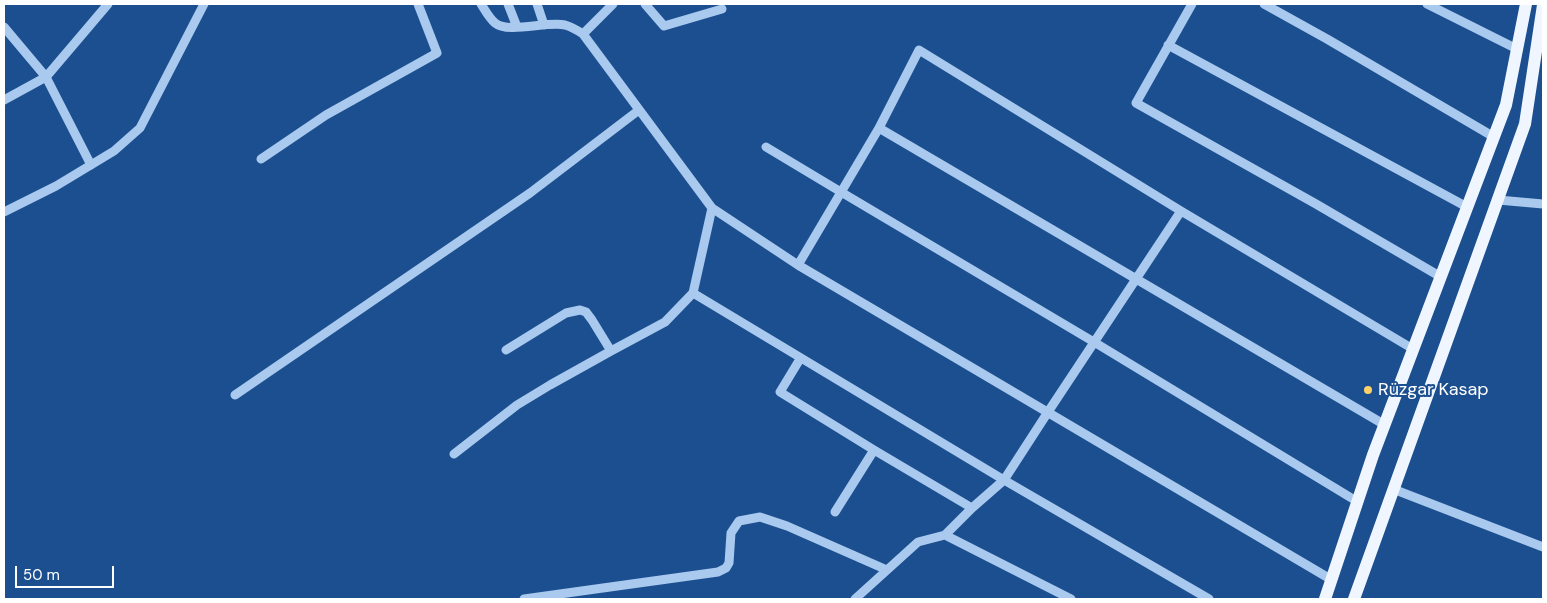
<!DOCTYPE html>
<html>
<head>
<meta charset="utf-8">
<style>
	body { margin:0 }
	#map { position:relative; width:1547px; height:603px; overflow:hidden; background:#1b4f8f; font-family:"DM Sans",sans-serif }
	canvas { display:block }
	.frame { position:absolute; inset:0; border:5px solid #fff; pointer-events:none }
	.scale { position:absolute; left:15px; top:566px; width:99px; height:22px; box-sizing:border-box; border:2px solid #fff; border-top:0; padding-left:6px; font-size:15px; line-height:18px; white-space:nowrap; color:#fff; -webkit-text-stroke:4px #1b4f8f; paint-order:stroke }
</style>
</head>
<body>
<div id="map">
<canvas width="1547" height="603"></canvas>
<div class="frame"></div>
<div class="scale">50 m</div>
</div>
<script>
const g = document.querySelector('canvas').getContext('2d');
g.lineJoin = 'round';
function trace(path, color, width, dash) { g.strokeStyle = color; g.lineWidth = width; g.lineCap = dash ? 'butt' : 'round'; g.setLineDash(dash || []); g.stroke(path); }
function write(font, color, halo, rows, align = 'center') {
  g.font = font + ' "DM Sans",sans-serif'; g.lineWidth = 4; g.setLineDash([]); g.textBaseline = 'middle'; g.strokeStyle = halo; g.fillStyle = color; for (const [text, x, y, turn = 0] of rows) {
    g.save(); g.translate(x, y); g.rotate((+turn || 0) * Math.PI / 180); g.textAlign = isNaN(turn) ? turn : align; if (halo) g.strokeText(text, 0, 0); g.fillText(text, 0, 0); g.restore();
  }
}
trace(new Path2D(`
	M481 4C485 10 489 18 495 23 508 34 547 21 565 25 572 27 577 30 583 34L712 208 798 265 1332 580
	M508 4 517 27
	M537 4 544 25
	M645 4 664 26 722 9
	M1192 4 1136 103 1316 204 1441 277
	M1264 4 1327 39 1494 137
	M1427 4 1517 49
	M4 27 46 77 91 165
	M583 34 613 4
	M1168 45 1467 207
	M4 100 46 77 108 4
	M879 128 1385 425
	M766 147 841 192 1094 342 1358 502
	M261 159 326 115 437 53 418 4
	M1498 200 1543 204
	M712 208 693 293 1004 480 1209 599
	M4 212 56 186 114 151 140 128 204 4
	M798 265 879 128 919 50 1181 211 1413 349
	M506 350 566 313 580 310 586 312 592 320 611 351
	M800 359 780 392 874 450 972 508
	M235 395 530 193 639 110
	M454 454 517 405 550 385 611 351 665 322 693 293
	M1393 489 1543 547
	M835 512 874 450
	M945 535 1071 599
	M524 599 718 572 726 568 729 563 731 533 739 521 760 517 787 526 887 570
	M855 599 918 542 945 535 972 508 1004 480 1048 412 1181 211`), '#a9c9ee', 9);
trace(new Path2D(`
	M1325 599 1373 455 1506 105 1526 4
	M1354 599 1525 124 1543 5`), '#f0f6ff', 12);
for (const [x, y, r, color] of [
	[1368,390,5,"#ffd166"]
]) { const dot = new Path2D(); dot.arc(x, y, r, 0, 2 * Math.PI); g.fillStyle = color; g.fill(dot); trace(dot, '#1b4f8f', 2); }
write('18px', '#fff', '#1b4f8f', [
	["Rüzgar Kasap",1378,390]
], 'left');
</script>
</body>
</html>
